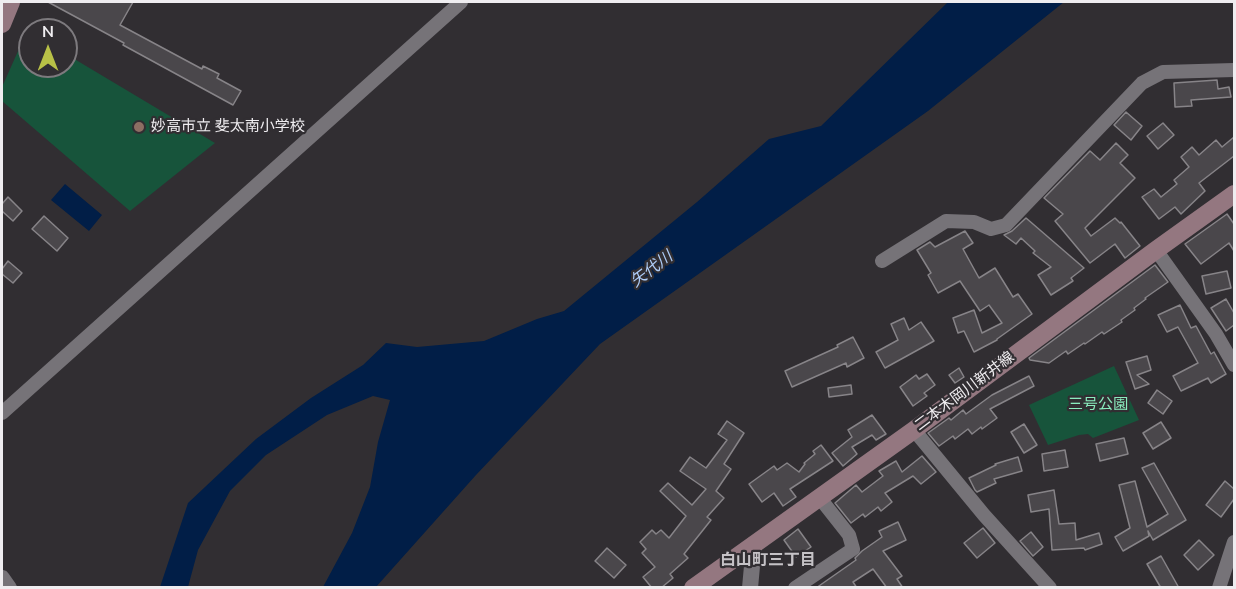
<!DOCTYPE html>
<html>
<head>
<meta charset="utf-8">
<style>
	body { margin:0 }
	#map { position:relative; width:1236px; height:589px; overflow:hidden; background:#312e32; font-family:"Nunito Sans",sans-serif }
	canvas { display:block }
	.frame { position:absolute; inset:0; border:3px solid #efedf0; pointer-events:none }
	.north { position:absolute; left:18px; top:18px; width:60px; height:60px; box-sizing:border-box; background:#312e32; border:2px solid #7d7a7e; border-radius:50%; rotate:0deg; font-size:16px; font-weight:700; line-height:24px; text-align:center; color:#efedf0 }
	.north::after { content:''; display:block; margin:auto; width:21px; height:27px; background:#b8c147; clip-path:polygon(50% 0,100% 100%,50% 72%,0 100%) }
</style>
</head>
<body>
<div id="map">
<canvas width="1236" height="589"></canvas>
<div class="frame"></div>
<div class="north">N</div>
</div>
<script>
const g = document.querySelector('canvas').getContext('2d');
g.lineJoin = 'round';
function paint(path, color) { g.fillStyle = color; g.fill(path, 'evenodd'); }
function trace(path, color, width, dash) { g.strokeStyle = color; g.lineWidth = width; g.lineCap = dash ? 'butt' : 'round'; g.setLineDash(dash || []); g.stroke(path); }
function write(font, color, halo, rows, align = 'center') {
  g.font = font + ' "Nunito Sans","Noto Sans JP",sans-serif'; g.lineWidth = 4.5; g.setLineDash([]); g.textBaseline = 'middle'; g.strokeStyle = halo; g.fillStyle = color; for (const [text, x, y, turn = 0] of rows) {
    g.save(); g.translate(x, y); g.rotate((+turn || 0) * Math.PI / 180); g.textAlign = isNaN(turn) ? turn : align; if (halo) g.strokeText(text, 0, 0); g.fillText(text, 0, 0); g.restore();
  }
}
paint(new Path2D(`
	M27 31 30 32V66H66V54L215 143 130 211 2 101V87Z
	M1114 366 1139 420 1093 438 1088 434 1079 435 1048 445 1029 405Z`), '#17543b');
paint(new Path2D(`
	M948 2H1064L928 111 600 344 476 475 376 587H323L352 533 370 487 378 442 390 400 373 396 327 415 266 455 230 491 198 550 188 587H160L188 503 256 439 311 398 363 365 386 343 417 347 484 341 537 319 564 311 697 202 769 139 821 126Z
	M65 184 102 215 89 231 51 200Z`), '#011e47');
const building = new Path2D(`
	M48 2H133L120 25 202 69 203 66 219 74 217 78 241 91 233 105 123 45 124 43Z
	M1217 80 1218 89 1229 87 1231 97 1191 100 1192 106 1175 107 1174 83Z
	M1126 112 1142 126 1131 140 1114 125Z
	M1163 123 1174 135 1158 149 1147 136Z
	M1234 137V156L1199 183 1205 191 1181 214 1175 207 1159 219 1142 197 1154 189 1161 197 1177 184 1174 180 1189 167 1181 157 1192 147 1199 155 1216 140 1222 147Z
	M1116 143 1128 155 1120 163 1135 178 1085 228 1091 236 1115 218 1120 223 1121 222 1140 246 1125 258 1115 244 1090 263 1055 221 1063 214 1044 198 1090 151 1100 160Z
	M8 197 22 211 13 221 2 211V204Z
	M1227 214 1234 224V251L1229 243 1201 264 1185 244Z
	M44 216 68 238 57 251 32 229Z
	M1026 218 1084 268 1071 278 1073 281 1051 295 1038 275 1051 267 1033 253 1035 251 1021 238 1016 244 1004 235 1012 231Z
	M965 231 973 243 963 249 979 278 995 268 1013 297 1018 294 1032 314 997 339V340L974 352 964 331 958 333 953 318 974 310 982 333 1002 323 989 305 980 311 960 281 938 293 928 275 931 273 917 250 930 242 935 247Z
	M8 261 22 273 13 283 2 274V269Z
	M1155 265 1168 282 1145 298 1146 299 1134 308 1135 310 1121 320 1122 322 1104 334 1102 332 1085 344 1084 343 1068 354 1066 351 1049 363 1030 360 1029 358Z
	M1227 271 1231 288 1206 294 1202 276Z
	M1226 299 1234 313V325L1226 331 1211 308Z
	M1180 305 1191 328 1196 326 1211 354 1214 352 1226 374 1211 383 1208 378 1181 391 1173 376 1198 363 1178 327 1167 332 1158 315Z
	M904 318 909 330 921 322 934 341 885 368 876 352 898 340 891 324Z
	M853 337 864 358 847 367 846 363 792 387 785 371 838 347 837 345Z
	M1147 356 1151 370 1137 375 1149 384 1135 389 1126 362Z
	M959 368 964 377 955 383 949 375Z
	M927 374 935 385 924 393 927 396 913 406 900 387 916 375 919 379Z
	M1029 376 1034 386 990 409 997 418 982 429 981 427 972 434 968 429 955 439 953 436 939 446 928 433 949 418 951 420 963 410 966 414 992 395Z
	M851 385 852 394 829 397 828 388Z
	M1157 390 1172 401 1163 414 1148 403Z
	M872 415 886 434 876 440 872 435 852 447 857 454 843 466 832 453 852 437 848 430Z
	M727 421 744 433 724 464 731 469 716 491 724 498 707 517 711 520 684 554 688 558 670 574 673 578 661 588H652L643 577 655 567 642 553 646 549 640 542 652 530 656 534 661 530 669 538 686 516 660 491 668 483 692 505 706 489 680 471 690 457 706 468 727 440 718 434Z
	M1161 422 1171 438 1153 449 1143 433Z
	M1024 424 1037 445 1024 453 1011 432Z
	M1124 438 1128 454 1100 461 1096 444Z
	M821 445 833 461 790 489 796 497 783 506 774 493 762 502 749 484 774 466 777 470 787 463 799 472 805 464 804 463 815 454 813 451Z
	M1065 450 1068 467 1044 471 1042 454Z
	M922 456 936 472 921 484 913 476 885 493 892 502 881 511 878 507 865 517 863 514 851 523 835 503 856 485 862 492 883 476 879 471 896 461 902 472Z
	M1018 457 1022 471 994 479 996 483 977 492 975 490 969 478 996 465 995 464Z
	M1154 463 1186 520 1153 540 1148 531 1149 536 1123 551 1115 537 1130 528 1119 485 1135 481 1147 527 1168 514 1142 468Z
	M1225 481 1234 489V499L1221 517 1206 505Z
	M1054 490 1059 524 1075 523 1076 540 1099 533 1102 544 1085 550 1084 548 1052 550 1049 509 1031 512 1028 495Z
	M898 522 906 540 883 551 902 576 897 579 903 588H887L873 569 853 582 857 588H816L856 560 855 558 862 551 882 537 879 531Z
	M983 528 995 543 977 558 964 543Z
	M798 529 811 547 796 557 784 540Z
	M1031 532 1043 547 1033 556 1020 541Z
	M1199 540 1214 555 1198 570 1184 555Z
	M607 548 626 565 614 578 595 561Z
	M1161 556 1179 588H1161L1147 564Z`);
paint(building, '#4a474b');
trace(building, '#878488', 1.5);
trace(new Path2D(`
	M1156 250 1216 334 1234 365
	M882 261 946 221 974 222 991 229 1006 225 1142 83 1163 72 1234 70
	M2 413 461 2
	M914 430 984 515 1050 588
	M795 588 853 549 849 535 819 497
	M1219 588 1234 542`), '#767378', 14);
trace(new Path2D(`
	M2 578 9 588
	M750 588 754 544`), '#767378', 16);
trace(new Path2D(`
	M2 24 11 2
	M693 588 914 430 1156 250 1234 194`), '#947780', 18);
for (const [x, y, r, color] of [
	[139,127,6,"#8d6e63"]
]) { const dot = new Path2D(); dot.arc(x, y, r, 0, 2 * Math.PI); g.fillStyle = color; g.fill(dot); trace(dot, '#312e32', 2); }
write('15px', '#efedf0', '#312e32', [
	["妙高市立 斐太南小学校",151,127]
], 'left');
write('15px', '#efedf0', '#312e32', [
	["二本木岡川新井線",965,392,-37]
]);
write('15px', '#8aecbe', '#312e32', [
	["三号公園",1098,405]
]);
write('italic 16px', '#afcdf8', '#312e32', [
	["矢代川",652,270,-37]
]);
write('bold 16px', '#c5c2c6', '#312e32', [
	["白山町三丁目",768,561]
]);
</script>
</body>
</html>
